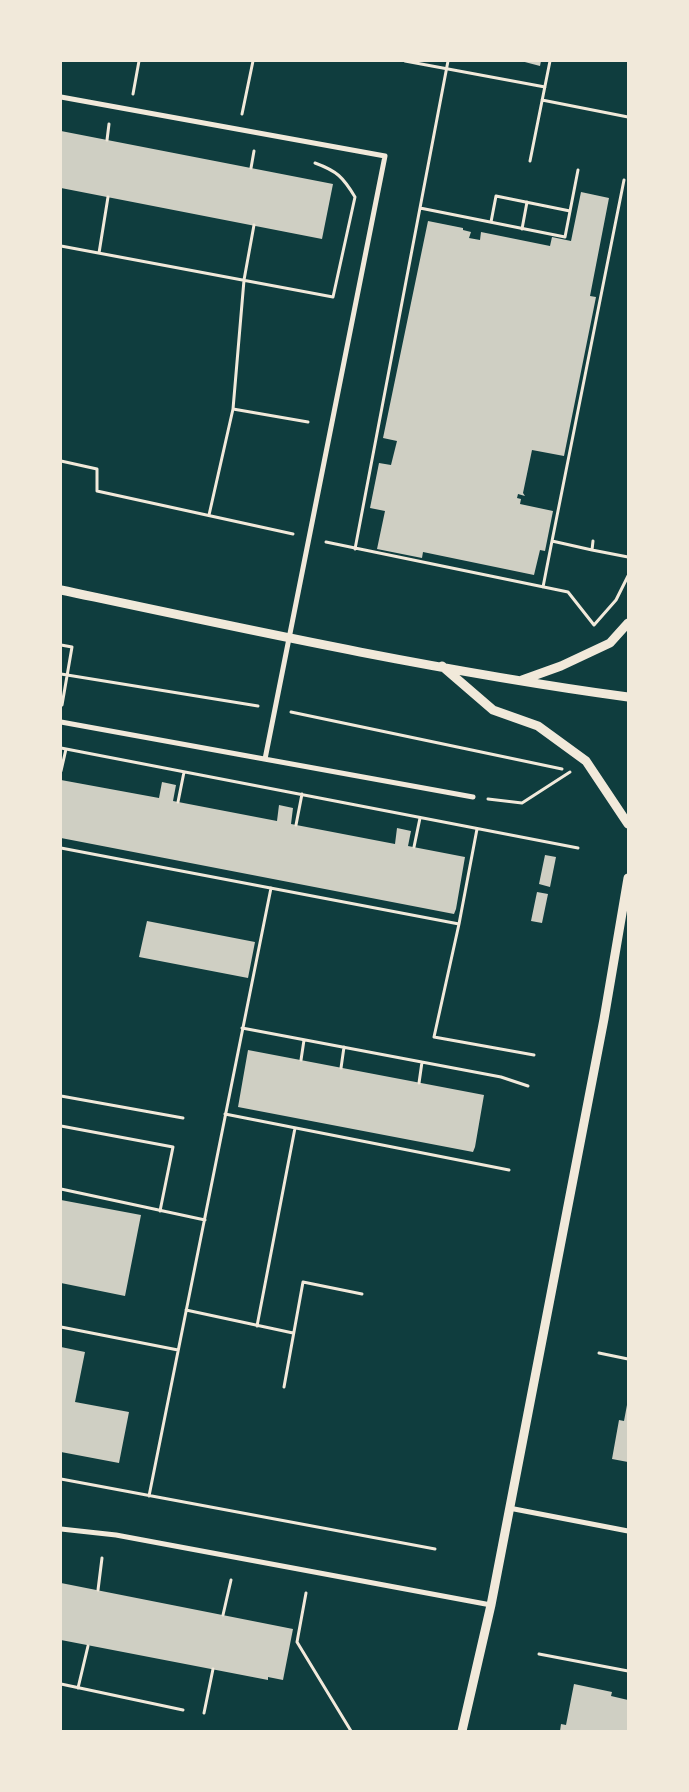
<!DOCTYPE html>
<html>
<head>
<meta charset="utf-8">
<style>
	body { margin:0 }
	#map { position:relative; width:689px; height:1792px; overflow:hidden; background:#0f3d3e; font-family:Barlow,sans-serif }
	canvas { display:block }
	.frame { position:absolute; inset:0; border:62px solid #f1e9da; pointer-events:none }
</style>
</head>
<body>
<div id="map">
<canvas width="689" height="1792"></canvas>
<div class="frame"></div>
</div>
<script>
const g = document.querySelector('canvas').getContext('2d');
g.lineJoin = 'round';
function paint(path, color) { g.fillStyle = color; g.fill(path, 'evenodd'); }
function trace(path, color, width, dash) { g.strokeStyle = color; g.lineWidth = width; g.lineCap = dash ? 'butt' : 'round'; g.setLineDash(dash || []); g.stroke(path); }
paint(new Path2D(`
	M521 61H541L540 66Z
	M61 131 333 184 322 239 61 188Z
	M581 192 609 198 590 296 596 297 564 456 532 450 523 493 525 496 518 494 517 498 521 499 520 504 553 511 545 551 540 550 534 575 423 552 422 558 377 549 385 511 370 508 379 463 391 465 397 441 383 438 428 221 463 228V230L471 232 469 238 480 240 481 232 550 246 552 237 571 241Z
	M61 780 159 798 162 782 176 785 173 801 277 821 279 805 293 808 291 824 395 844 397 828 411 831 408 846 465 857 456 909 454 914 61 838Z
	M545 855 556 857 550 887 539 884Z
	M537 892 548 894 542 923 531 921Z
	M147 921 255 942 248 978 139 957Z
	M248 1050 484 1095 475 1147 473 1152 238 1107Z
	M61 1200 141 1215 125 1296 61 1283Z
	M61 1347 85 1352 75 1402 129 1412 119 1463 61 1452Z
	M627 1405 628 1406V1462L612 1459 619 1420 624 1421Z
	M61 1583 293 1629 283 1680 268 1677V1680L61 1640Z
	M574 1684 612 1692 611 1696 628 1700V1731H560L561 1724 566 1725Z`), '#cfcfc3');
trace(new Path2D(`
	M405 61 545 87
	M133 94 139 61
	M542 100 628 117
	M242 114 253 61
	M107 140 109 124
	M530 161 550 61
	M251 168 254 151
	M420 208 565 237 578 170
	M491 222 496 196 570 211
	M254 225 244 280 233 409 308 422
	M522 229 527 202
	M61 246 333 297 355 197C343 177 337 171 315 163
	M99 253 108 197
	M61 461 97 469V491L293 534
	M209 515 233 409
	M552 541 624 180
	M326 542 568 592 594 625 616 600 628 576
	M355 549 448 61
	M592 550 628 557
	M543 587 552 541 592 550 593 541
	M61 645 72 647 62 705
	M61 674 258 706
	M291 712 562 769
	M61 748 578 848
	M61 771 66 749
	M488 799 522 803 570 772
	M178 802 184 772
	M296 825 302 794
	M414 847 420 818
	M61 848 459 924 434 1037 534 1055
	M459 924 477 829
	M242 1028 501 1077 528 1086
	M301 1060 304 1040
	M341 1068 344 1047
	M419 1083 422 1062
	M61 1096 183 1118
	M225 1114 509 1170
	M61 1126 173 1147 160 1211
	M61 1189 205 1220
	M186 1310 293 1333
	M257 1326 295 1128
	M61 1327 178 1350
	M599 1353 628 1359
	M284 1387 303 1282 362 1294
	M61 1479 435 1549
	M149 1496 271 888
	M98 1590 102 1558
	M306 1593 297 1642 351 1731
	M223 1615 231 1580
	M539 1654 628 1671
	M61 1684 183 1710
	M78 1688 88 1646
	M204 1713 213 1669`), '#f1e9da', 3);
trace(new Path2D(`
	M61 97 385 156 265 759
	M61 722 473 797
	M509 1508 628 1531
	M61 1529 116 1535 491 1605`), '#f1e9da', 5);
trace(new Path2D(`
	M61 590C249 630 437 671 628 697
	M442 666 493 710 538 726 586 761 628 824
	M522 680 561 666 610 643 628 623
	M462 1731 491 1605 604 1019 628 878`), '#f1e9da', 9);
</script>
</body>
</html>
